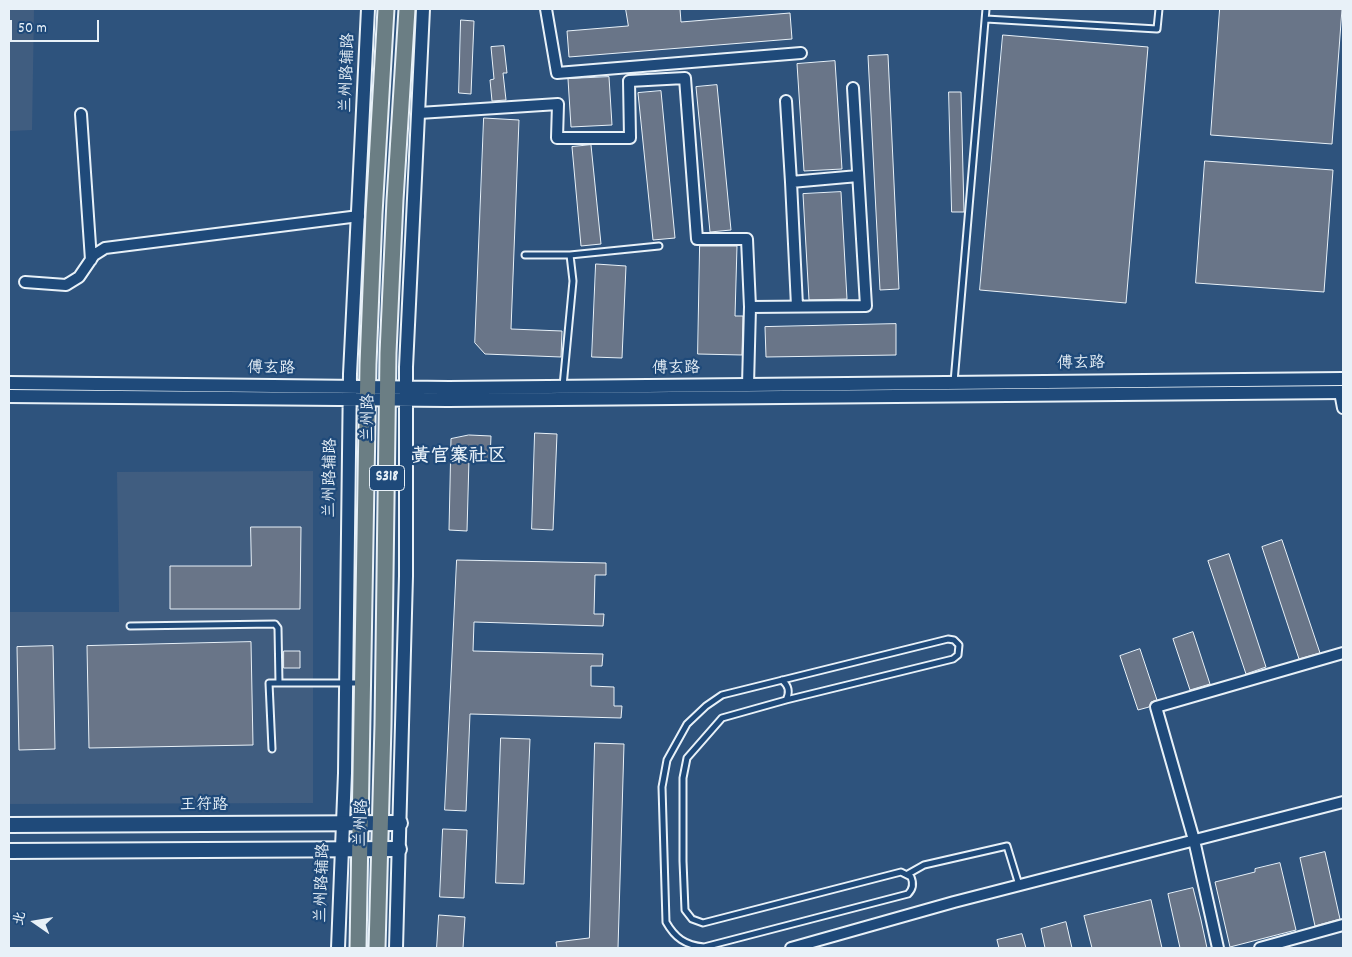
<!DOCTYPE html>
<html>
<head>
<meta charset="utf-8">
<style>
	body { margin:0 }
	#map { position:relative; width:1352px; height:957px; overflow:hidden; background:#2e537d; font-family:Dekko,"LXGW WenKai TC",sans-serif }
	canvas { display:block }
	.frame { position:absolute; inset:0; border:10px solid #e8f1f8; pointer-events:none }
	.north { position:absolute; left:10px; top:897px; width:50px; height:50px; -webkit-text-stroke:4px #1f4a7a; paint-order:stroke; rotate:283deg; font-size:14px; font-weight:700; line-height:20px; text-align:center; color:#e8f1f8 }
	.north::after { content:''; display:block; margin:auto; width:18px; height:22px; background:#e8f1f8; clip-path:polygon(50% 0,100% 100%,50% 72%,0 100%) }
	.scale { position:absolute; left:10px; top:20px; width:89px; height:22px; box-sizing:border-box; border:2px solid #e8f1f8; border-top:0; padding-left:6px; font-size:15px; line-height:18px; white-space:nowrap; color:#e8f1f8; -webkit-text-stroke:4px #1f4a7a; paint-order:stroke }
</style>
</head>
<body>
<div id="map">
<canvas width="1352" height="957"></canvas>
<div class="frame"></div>
<div class="north">北</div>
<div class="scale">50 m</div>
</div>
<script>
const g = document.querySelector('canvas').getContext('2d');
g.lineJoin = 'round';
function paint(path, color) { g.fillStyle = color; g.fill(path, 'evenodd'); }
function trace(path, color, width, dash) { g.strokeStyle = color; g.lineWidth = width; g.lineCap = dash ? 'butt' : 'round'; g.setLineDash(dash || []); g.stroke(path); }
function write(font, color, halo, rows, align = 'center') {
  g.font = font + ' Dekko,"LXGW WenKai TC",sans-serif'; g.lineWidth = 4.5; g.setLineDash([]); g.textBaseline = 'middle'; g.strokeStyle = halo; g.fillStyle = color; for (const [text, x, y, turn = 0] of rows) {
    g.save(); g.translate(x, y); g.rotate((+turn || 0) * Math.PI / 180); g.textAlign = isNaN(turn) ? turn : align; if (halo) g.strokeText(text, 0, 0); g.fillText(text, 0, 0); g.restore();
  }
}
paint(new Path2D(`
	M9 9H34L32 130 9 131Z
	M313 471V803L9 804V612H119L117 472Z`), '#405d80');
const building = new Path2D(`
	M626 9H680L681 22 790 13 792 39 569 57 567 31 628 26Z
	M1220 9H1342L1332 144 1211 135Z
	M461 20 474 21 471 94 459 93Z
	M1003 35 1148 47 1126 303 980 290Z
	M504 46 507 73H503L506 100 492 101 490 80 494 79 491 47Z
	M888 55 899 289 880 290 868 56Z
	M835 61 842 169 804 171 797 64Z
	M609 77 612 125 571 127 568 79Z
	M717 85 731 230 710 232 696 87Z
	M661 91 675 238 653 240 638 93Z
	M949 92H961L964 212H952Z
	M484 118 519 120 511 329 562 331 561 357 485 354 475 343Z
	M591 145 601 244 581 246 572 147Z
	M1205 161 1333 170 1324 292 1196 283Z
	M841 192 847 299 809 300 803 194Z
	M700 246H737L735 316H743L742 355 698 354Z
	M596 264 626 266 622 358 592 357Z
	M896 324V355L766 357 765 327Z
	M535 433 557 434 553 530 532 529Z
	M469 435 491 436 490 459H469L467 531 449 530 451 439Z
	M251 527H301L300 609H170V566H251Z
	M1282 540 1320 653 1299 659 1262 547Z
	M1229 554 1266 667 1246 674 1208 561Z
	M457 560 606 563V575H595L594 614H604L603 626 474 622 473 651 603 654 602 666H591V686L614 687V706H622L621 718 470 714 466 811 445 810Z
	M1193 632 1210 684 1190 690 1173 639Z
	M251 642 253 745 89 748 87 646Z
	M53 646 55 749 19 750 17 647Z
	M1140 649 1157 700 1151 702 1149 707 1138 710 1120 656Z
	M284 651H300V668H284Z
	M501 738 530 739 524 884 496 883Z
	M595 743 624 744 618 948H557L556 942 589 938Z
	M443 829 467 830 464 898 440 897Z
	M1325 852 1340 919 1315 926 1300 858Z
	M1280 863 1296 930 1230 947 1215 882 1255 872V869Z
	M1193 888 1201 920 1207 948H1180L1168 894Z
	M1151 900 1162 948H1092L1084 916Z
	M439 915 465 917 463 948H437Z
	M1066 922 1072 948H1045L1041 929Z
	M1022 934 1026 948H999L997 940Z`);
paint(building, '#697588');
trace(building, '#e8f1f8', 1);
const service = new Path2D(`
	M986 19 1157 29 1159 9
	M525 255H570L659 246
	M954 382 986 9
	M563 386 573 281 570 255
	M130 626 275 624 278 628 279 683
	M948 639 954 640 959 645 958 655 953 659 786 700 722 718 687 758 683 778V861L685 910 692 919 703 923 901 872 911 877C914 884 913 889 908 894L704 947C685 945 675 938 666 922L662 787 667 760 687 724 706 706 722 695Z
	M782 680C789 686 790 692 786 700
	M272 749 269 683H360
	M908 874 924 865 1007 846 1019 885`);
const minor = new Path2D(`
	M546 9 557 73 801 53
	M786 101 791 182
	M419 113 558 104 557 138H630L629 81 685 78 697 239H747L750 307 748 385
	M81 114 91 260
	M25 282 66 285 79 277 94 255 105 248 359 216
	M797 306 791 182 858 176
	M750 307 866 306 853 88
	M1340 392 1343 408
	M791 948 954 902 1343 802
	M1218 948 1194 840 1156 707 1343 653
	M1260 948 1343 925`);
const tertiary = new Path2D(`
	M9 383 449 388 1343 379
	M9 396 448 400 1343 392
	M338 948 345 773 350 374 368 9
	M396 948 406 576V367L423 9`);
const secondary = new Path2D(`
	M9 825 400 823
	M9 851 399 849`);
const primary = new Path2D(`
	M358 948 368 364 374 214 386 9
	M377 948 383 725 388 353 395 200 407 9`);
trace(service, '#e8f1f8', 9);
trace(minor, '#e8f1f8', 14);
trace(tertiary, '#e8f1f8', 16);
trace(secondary, '#e8f1f8', 18);
trace(primary, '#e8f1f8', 19);
trace(service, '#1f4a7a', 5);
trace(minor, '#1f4a7a', 10);
trace(tertiary, '#1f4a7a', 12);
trace(secondary, '#1f4a7a', 14);
trace(primary, '#6b7e84', 15);
for (const [x, y, w] of [
	[387,478,35]
]) { const box = new Path2D(); box.roundRect(x - w / 2, y - 12.5, w, 25, 4); g.fillStyle = '#1f4a7a'; g.fill(box); trace(box, '#e8f1f8', 1); }
write('bold 15px', '#e8f1f8', null, [
	["S318",387,478]
]);
write('16px', '#e8f1f8', '#1f4a7a', [
	["兰州路辅路",349,73,-88],
	["傅玄路",1081,365,-1],
	["傅玄路",271,370,1],
	["傅玄路",676,370,-1],
	["兰州路",370,418,-89],
	["兰州路辅路",332,478,-89],
	["王符路",204,807],
	["兰州路",363,823,-88],
	["兰州路辅路",324,883,-88]
]);
write('bold 19px', '#e8f1f8', '#1f4a7a', [
	["黄官寨社区",459,458]
]);
</script>
</body>
</html>
